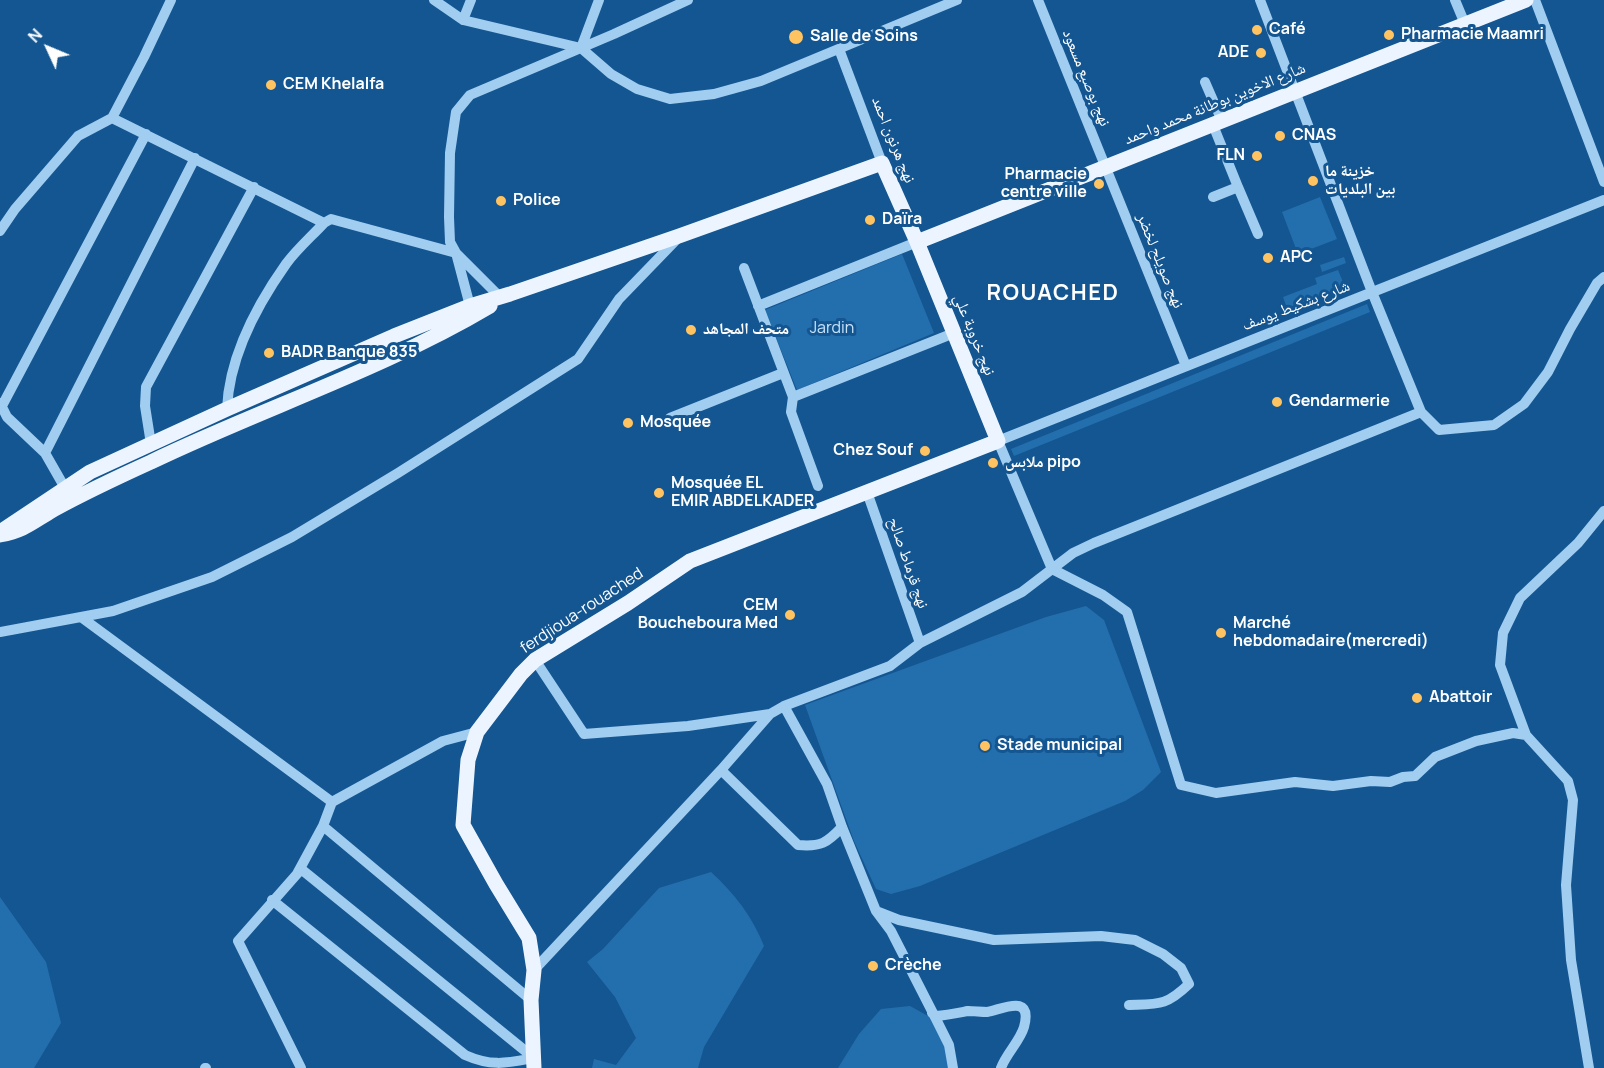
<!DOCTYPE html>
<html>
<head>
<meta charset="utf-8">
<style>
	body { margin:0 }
	#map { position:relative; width:1604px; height:1068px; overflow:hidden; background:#145691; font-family:Manrope,sans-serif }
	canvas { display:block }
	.north { position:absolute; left:18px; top:18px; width:60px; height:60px; -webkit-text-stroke:4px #145691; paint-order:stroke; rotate:314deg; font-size:16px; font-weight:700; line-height:24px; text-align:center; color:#fff }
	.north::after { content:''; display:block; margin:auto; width:21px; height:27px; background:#fff; clip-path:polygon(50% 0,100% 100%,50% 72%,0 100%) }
</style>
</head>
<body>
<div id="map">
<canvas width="1604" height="1068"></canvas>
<div class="north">N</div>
</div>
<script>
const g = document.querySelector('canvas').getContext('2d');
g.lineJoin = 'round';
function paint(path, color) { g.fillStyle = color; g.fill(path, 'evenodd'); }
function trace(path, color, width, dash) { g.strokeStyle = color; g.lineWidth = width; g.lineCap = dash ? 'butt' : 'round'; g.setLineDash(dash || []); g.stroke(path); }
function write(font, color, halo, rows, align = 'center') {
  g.font = font + ' Manrope,"Noto Naskh Arabic",sans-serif'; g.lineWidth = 6; g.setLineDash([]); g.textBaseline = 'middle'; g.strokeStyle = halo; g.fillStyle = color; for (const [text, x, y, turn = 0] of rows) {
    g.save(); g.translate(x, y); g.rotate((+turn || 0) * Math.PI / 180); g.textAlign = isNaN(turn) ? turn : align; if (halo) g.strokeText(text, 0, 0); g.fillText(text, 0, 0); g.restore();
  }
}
paint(new Path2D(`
	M1320 197 1337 239 1298 254 1282 212Z
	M902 254 934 333 797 390 765 310Z
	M1344 257 1346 263 1322 272 1320 265Z
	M1338 270 1345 287 1287 308 1283 297 1317 284 1315 278Z
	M1367 304 1370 312 1014 456 1011 449Z
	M1086 606 1104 620 1161 772 1143 790 1125 801 920 886 891 894 876 889 854 841 805 705 1046 617Z
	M711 872C735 894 752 916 764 946L704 1047 698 1068H592L594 1059 616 1065 636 1038 615 997 587 962 603 949 659 888Z
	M0 897 46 962 61 1023 34 1068H0Z
	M910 1006 937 1021 953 1068H838L859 1034 881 1009Z`), '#236fae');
trace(new Path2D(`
	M434 0 463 20 581 48 611 74 637 89 670 99 714 94 761 81 957 0
	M1038 0 1186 366
	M1260 0 1372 292 1421 412 1439 430 1494 425 1524 404 1548 372 1570 329 1597 283 1604 277
	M1455 0 1465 24
	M1535 0 1604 182
	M463 20 471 0
	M581 48 599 0
	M839 49 882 163
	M1205 82 1222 121
	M112 118 324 223 331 219 456 253 500 297
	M1213 125 1238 187 1213 197
	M1238 187 1258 234
	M0 231 15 209 78 136 112 118 144 57 171 0
	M744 268 793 397 791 412 818 486
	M470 306 456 253 450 242 449 217 450 153 456 112 470 95 614 34 688 0
	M758 306 917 242
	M793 397 954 333
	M0 403 7 417 45 453 65 488
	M2 406 146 134
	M227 409C229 358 257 305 286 264 297 249 312 236 324 223
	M670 418 783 373
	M151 444 145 406 146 387 254 187
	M45 453 195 158
	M867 492 920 643
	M81 617 332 802
	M0 632 113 611 212 577 292 537 398 473 578 359 619 299 678 238
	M535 660 584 734 688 726 770 714 784 706 890 666 920 643 1022 592 1073 553 1094 543 1421 412
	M784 706 827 784 842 827 876 911 891 931 937 1021 949 1045 953 1068
	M1526 735 1513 733 1476 741 1435 757 1415 776 1403 777 1390 782 1371 781 1333 786 1295 782 1216 793 1181 785 1127 612 1103 595 1052 569 998 441 1604 200
	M721 770 798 845C821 847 827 843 842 827
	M323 826 531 1000
	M301 869 534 1058
	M272 900 465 1055C492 1067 507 1063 534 1058
	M876 911 899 920 994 940 1101 936 1135 940 1163 954 1181 968 1189 984C1166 1006 1159 1004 1129 1005
	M534 970 721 770 770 714
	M932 1013 936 1016C947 1015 957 1013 968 1011 974 1011 981 1012 987 1012 1003 1009 1033 993 1024 1027 1020 1041 1006 1054 1001 1068
	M205 1068H206
	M301 1068 238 941 297 874 323 826 332 802 443 741 477 732
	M1589 1068 1571 960 1566 885 1573 800 1568 781 1526 735 1500 665 1503 633 1520 598 1578 543 1604 511`), '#a1cdf1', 10);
trace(new Path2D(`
	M917 242 1526 0
	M0 532 90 472 227 409 394 336 470 306 510 294 679 236 882 163 917 242 998 441 690 561 628 603 535 660 521 674 477 732 468 760 463 825 496 884 529 938 534 970 531 1000 534 1068
	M0 535C25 530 31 523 53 510 84 493 118 477 151 462 261 409 384 369 490 306`), '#ecf5ff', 15);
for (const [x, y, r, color] of [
	[1257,30,6,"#ffc362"],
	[1389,35,6,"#ffc362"],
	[796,37,8,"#ffc362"],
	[1261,53,6,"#ffc362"],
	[271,85,6,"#ffc362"],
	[1280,136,6,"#ffc362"],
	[1257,156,6,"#ffc362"],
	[1313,181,6,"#ffc362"],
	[1099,184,6,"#ffc362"],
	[501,201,6,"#ffc362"],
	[870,220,6,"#ffc362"],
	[1268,258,6,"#ffc362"],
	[691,330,6,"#ffc362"],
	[269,353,6,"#ffc362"],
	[1277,402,6,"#ffc362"],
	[628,423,6,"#ffc362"],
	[925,451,6,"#ffc362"],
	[993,463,6,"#ffc362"],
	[659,493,6,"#ffc362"],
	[790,615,6,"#ffc362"],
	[1221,633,6,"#ffc362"],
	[1417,698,6,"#ffc362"],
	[985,746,6,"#ffc362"],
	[873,966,6,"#ffc362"]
]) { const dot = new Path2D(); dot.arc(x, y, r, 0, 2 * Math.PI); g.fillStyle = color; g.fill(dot); trace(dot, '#145691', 2); }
write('bold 16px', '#fff', '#145691', [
	["Café",1269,30],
	["Pharmacie Maamri",1401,35],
	["Salle de Soins",810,37],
	["ADE",1249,53,"right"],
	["CEM Khelalfa",283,85],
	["CNAS",1292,136],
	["FLN",1245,156,"right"],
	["خزينة ما",1325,172],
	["بين البلديات",1325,190],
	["Pharmacie",1087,175,"right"],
	["centre ville",1087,193,"right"],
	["Police",513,201],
	["Daïra",882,220],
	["APC",1280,258],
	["متحف المجاهد",703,330],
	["BADR Banque 835",281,353],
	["Gendarmerie",1289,402],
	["Mosquée",640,423],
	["Chez Souf",913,451,"right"],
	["ملابس pipo",1005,463],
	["Mosquée EL",671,484],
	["EMIR ABDELKADER",671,502],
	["CEM",778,606,"right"],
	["Boucheboura Med",778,624,"right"],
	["Marché",1233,624],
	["hebdomadaire(mercredi)",1233,642],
	["Abattoir",1429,698],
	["Stade municipal",997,746],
	["Crèche",885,966]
], 'left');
write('16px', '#fff', '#145691', [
	["نهج بوصبع مسعود",1086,78,68],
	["شارع الاخوين بوطانة محمد واحمد",1215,104,-22],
	["نهج هرنون احمد",893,140,68],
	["نهج صويلح لخضر",1160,261,68],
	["شارع بشكيط يوسف",1296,306,-21],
	["نهج خروبة علي",974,335,68],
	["نهج قرماط صالح",908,563,71],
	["ferdjioua-rouached",582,611,-33]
]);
write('16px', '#c8e4fc', '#145691', [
	["Jardin",832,329]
]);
g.letterSpacing = '1.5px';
write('bold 22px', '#fff', '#145691', [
	["ROUACHED",1053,294]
]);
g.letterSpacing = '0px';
</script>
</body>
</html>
